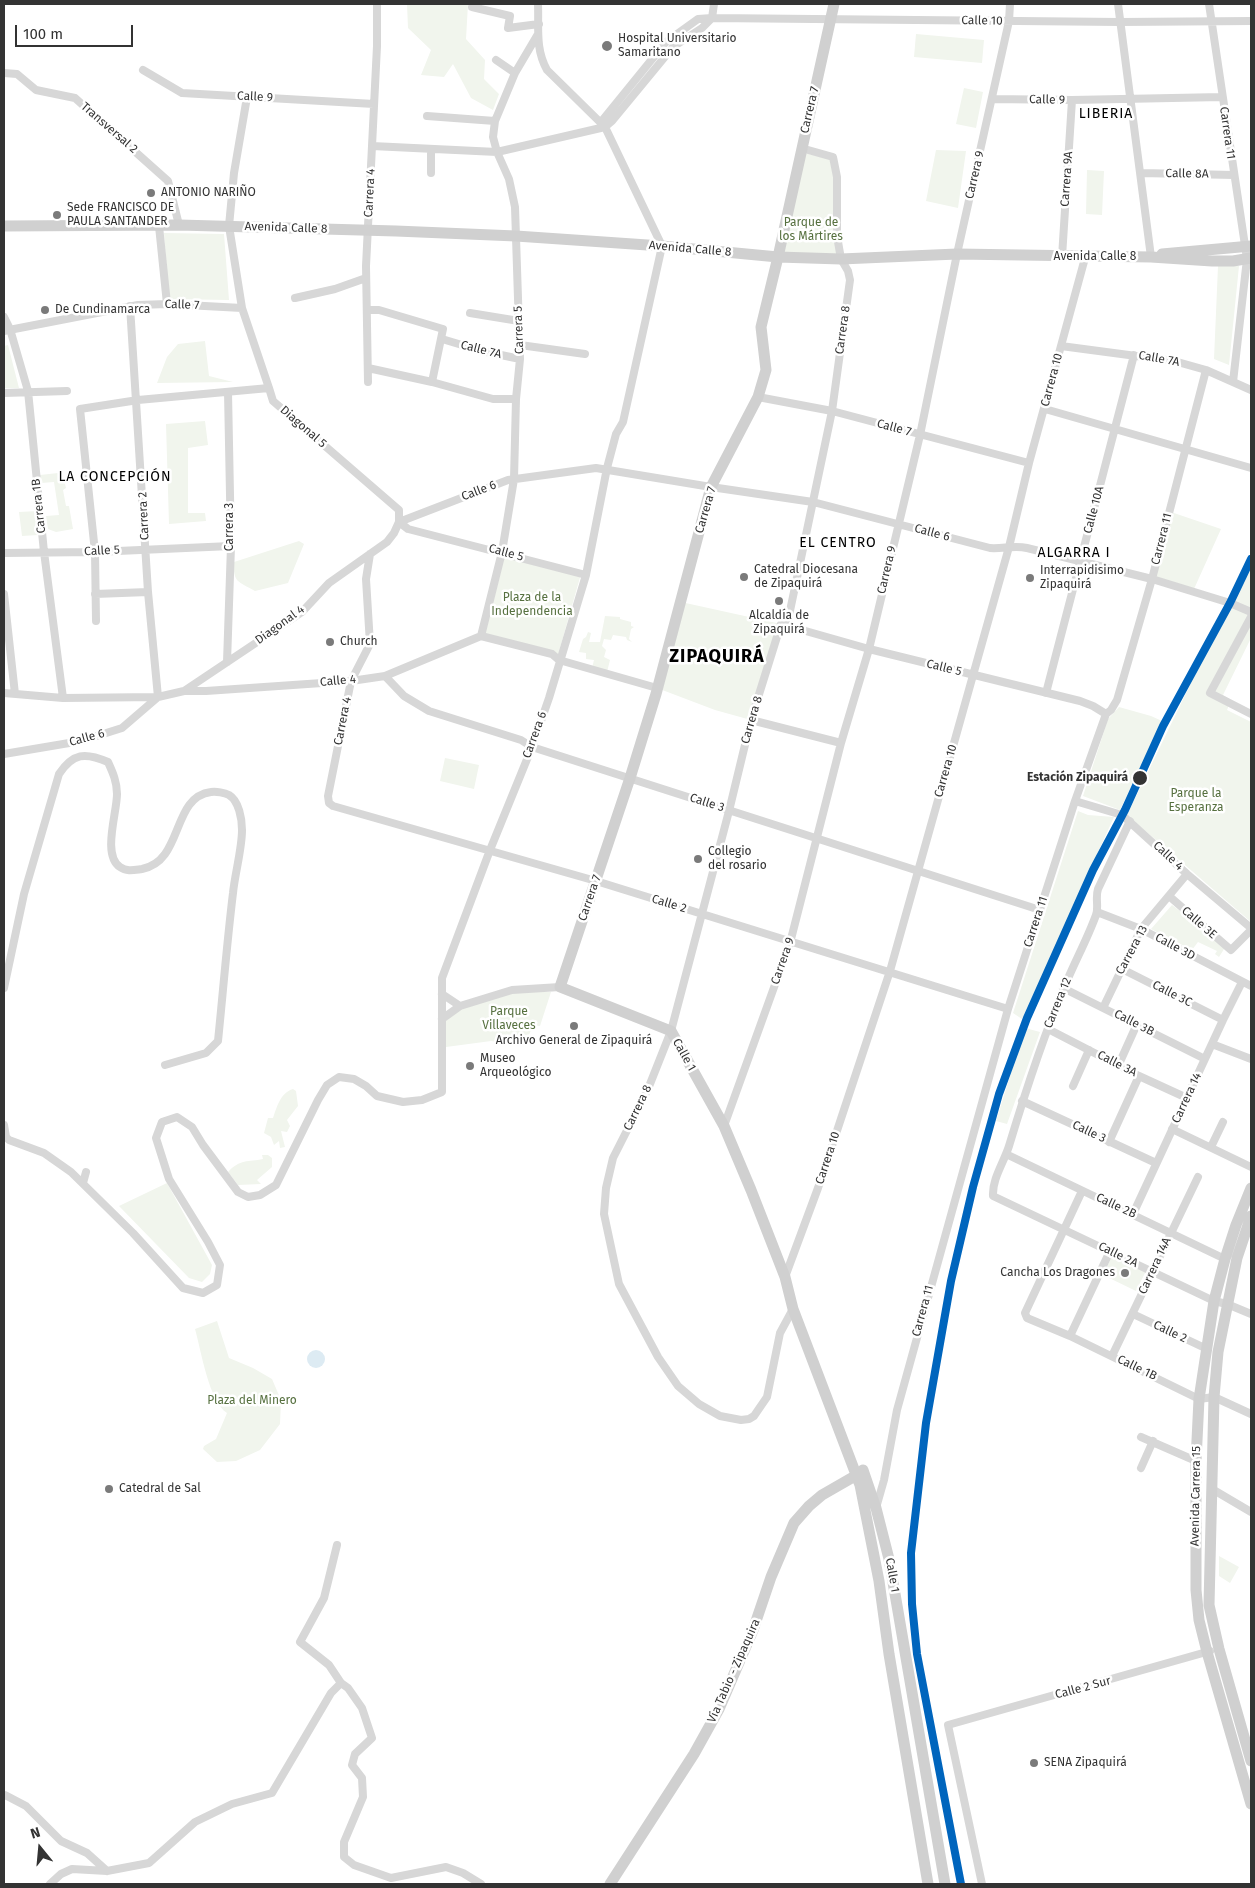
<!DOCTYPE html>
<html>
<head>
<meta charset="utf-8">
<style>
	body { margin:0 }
	#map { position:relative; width:1255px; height:1888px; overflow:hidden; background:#fff; font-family:"Fira Sans",sans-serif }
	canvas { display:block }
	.frame { position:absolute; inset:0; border:5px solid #333; pointer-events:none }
	.north { position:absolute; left:15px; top:1823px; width:50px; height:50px; -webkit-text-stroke:4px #fff; paint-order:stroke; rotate:343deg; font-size:14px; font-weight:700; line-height:20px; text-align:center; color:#333 }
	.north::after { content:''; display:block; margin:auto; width:18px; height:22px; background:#333; clip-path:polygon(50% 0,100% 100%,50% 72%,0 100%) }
	.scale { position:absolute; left:15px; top:25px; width:118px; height:22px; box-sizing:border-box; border:2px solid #333; border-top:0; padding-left:6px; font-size:15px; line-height:18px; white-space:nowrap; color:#333; -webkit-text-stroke:4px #fff; paint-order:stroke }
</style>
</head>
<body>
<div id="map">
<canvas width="1255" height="1888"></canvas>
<div class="frame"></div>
<div class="north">N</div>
<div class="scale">100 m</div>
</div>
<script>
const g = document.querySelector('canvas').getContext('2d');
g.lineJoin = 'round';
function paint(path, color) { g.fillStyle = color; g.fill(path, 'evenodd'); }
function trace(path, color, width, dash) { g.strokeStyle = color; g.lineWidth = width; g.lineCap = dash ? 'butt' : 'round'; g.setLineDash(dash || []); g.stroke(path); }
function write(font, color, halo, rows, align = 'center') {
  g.font = font + ' "Fira Sans",sans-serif'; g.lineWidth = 5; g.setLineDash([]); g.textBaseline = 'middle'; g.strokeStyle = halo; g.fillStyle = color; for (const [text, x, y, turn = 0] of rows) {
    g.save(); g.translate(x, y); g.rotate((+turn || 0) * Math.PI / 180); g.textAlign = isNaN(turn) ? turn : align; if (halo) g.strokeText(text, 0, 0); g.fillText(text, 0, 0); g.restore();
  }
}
paint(new Path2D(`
	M407 4H468L466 39 485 60 484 79 499 94 493 110 471 98 453 64 444 77 421 75 431 50 408 28Z
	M916 34 984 40 982 63 914 57Z
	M964 88 983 92 976 128 956 124Z
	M936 150 966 151 958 208 926 201Z
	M802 153 832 158 839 256 779 253Z
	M1087 170 1104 171 1102 215 1086 214Z
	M164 233 224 234 229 300 169 299Z
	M1218 266H1239L1229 365 1214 359Z
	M205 341 209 376 233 382 157 383 167 357 178 344Z
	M8 345 19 388H4V346Z
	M205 421 208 445 188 448V513H205L206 521 169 524 166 424Z
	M58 473 64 480 66 488 63 490 66 506H69L73 529 56 532 48 529 46 516 59 515 54 482 41 483 40 475Z
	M38 511V535L22 536 19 512Z
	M1171 512 1221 529 1194 589 1154 578Z
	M299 541 304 544 288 583 255 591C238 581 233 583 234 562Z
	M505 554 581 574 558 655 483 635Z
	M1251 559V638L1223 695 1231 700 1227 710 1251 722V922L1127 815Z
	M681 602 781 624 751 720 715 710 657 688Z
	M605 616 620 617V619L631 622V626L634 627 631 629 629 639 632 642 627 640 626 637 613 635 611 640 604 639 602 646 606 650 604 657 610 660 607 672 592 668 594 660 586 659V653L579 652 583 639 586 637 588 632 591 633 589 642H600Z
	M1119 707 1151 716 1162 721 1120 810 1083 796 1108 719Z
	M445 758 479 765 474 789 440 781Z
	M1078 811 1088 815 1114 817 1022 1019 1013 1013Z
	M1172 905 1226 946 1219 957 1215 954 1217 951 1198 942 1192 950 1151 929Z
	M513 992H551L540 1026H533L524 1046 491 1041 446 1047V1021L459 1009Z
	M1025 1028 1040 1032 1007 1124 996 1121Z
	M293 1089 296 1091 298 1106 287 1120 290 1126 287 1132 281 1131 285 1147 280 1148 279 1141 274 1145 271 1137 264 1133 268 1118H273C277 1107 280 1093 293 1089Z
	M262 1155H268L272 1158V1167L257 1180 261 1184 238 1185 228 1172C240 1159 248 1162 263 1159Z
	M167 1183 212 1265 210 1274 202 1282 189 1278 119 1206Z
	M1112 1256 1146 1271 1136 1291 1103 1275Z
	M217 1321 229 1358 253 1368 272 1379 281 1400 280 1424 260 1450 236 1461 217 1462 203 1449 204 1446 216 1439 227 1413C209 1402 201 1350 195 1329Z
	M1219 1556 1239 1567 1230 1583 1219 1576Z`), '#f1f5ed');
paint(new Path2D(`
	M307 1359a9 9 0 1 1 18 0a9 9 0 1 1-18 0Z`), '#ddebf3');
trace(new Path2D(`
	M473 4 472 7 510 16 508 28 539 24
	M1118 4 1151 257
	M1209 4 1247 259 1233 382
	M712 18 714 4
	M496 60 515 73
	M143 70 182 93 374 104
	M4 73 17 74 36 90 75 98 168 181 179 225
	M247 97 234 173 229 226 242 308 269 388 273 401 399 510V522
	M992 99 1072 100 1222 97
	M427 116 495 121
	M601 122 666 42 698 19 712 18 1120 22 1251 21
	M372 146 497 152 605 127 612 121 673 47 702 28 712 18
	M431 173V149
	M1141 173 1234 175
	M159 226 167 304
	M1062 257 1072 100
	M295 298 335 289 366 278
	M367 310H379L443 329 432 382
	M470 313 519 321
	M4 317 10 329 28 391 44 552 63 698
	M4 331 138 305 167 304 242 308
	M442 339 482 351 520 359
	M520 345 585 354
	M1061 346 1174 361 1206 370 1251 390
	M368 368 432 382 493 399H516
	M368 382 366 266 377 46V4
	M4 393 67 391
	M758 397 832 411 1029 463
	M1045 409 1251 468
	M399 522 408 529 586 575
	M4 553 95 552 231 546
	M370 554 366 579 370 644 351 681 328 796 329 803 333 806 596 881 1008 1009
	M4 594 15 694
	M95 594 148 592
	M1251 617 1210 693 1251 714
	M96 621 95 552 80 409 138 400 269 388
	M787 625 832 411 850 280 848 271 841 259 837 236V177L833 157 801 148
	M481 636 502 552 514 479 516 399 520 359 515 207 509 179 497 152 493 137 495 121 515 73 538 34
	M227 662 231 546 228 392
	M385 676 404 696 429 711 521 740 532 747 1040 910
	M184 691 302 612 329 583 387 542 394 533 399 522 508 480 596 468 711 487 813 502 990 548C1003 549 1014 545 1027 548L1152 579 1230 603 1251 612
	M4 693 63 698 158 697 184 691H206L351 681 385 676 481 636 552 654 559 660 657 688
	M1046 693 1134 355
	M751 720 841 743
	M4 754 81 741 122 728 158 697 148 592 130 306
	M1075 801 1122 815 1187 874 1251 928
	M1130 821 1098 889C1095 898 1099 907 1096 915 1087 940 1074 963 1064 988 1042 1039 1025 1093 1009 1146 1004 1162 992 1179 993 1196L1214 1301 1227 1304 1251 1314
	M1169 896 1231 950 1251 930
	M1097 912 1141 929 1251 986
	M1122 969 1223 1020
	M4 988 24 894 59 774C73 753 85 752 108 762 113 773 117 782 117 794 117 813 102 855 120 867 127 872 134 870 142 869 184 861 171 797 211 792 216 791 225 793 229 795 239 801 242 819 242 830 242 849 235 873 233 893 227 942 223 992 218 1041L206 1053 165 1065
	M1063 988 1205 1059
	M442 994 460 1006
	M1103 1008 1141 929 1187 874
	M442 1019 460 1006 512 990 560 987
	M1048 1029 1139 1076 1187 1098
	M1212 1044 1251 1059
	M1119 1064 1137 1024
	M1073 1086 1089 1050
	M1022 1101 1156 1163
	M4 1125 6 1137 9 1140 44 1153 71 1172 133 1233 183 1288 203 1293 217 1285 220 1265 208 1242 169 1179 156 1138 162 1122 177 1117 192 1127 203 1145 238 1192 248 1197 260 1195 276 1185 318 1100 327 1085 339 1077 354 1079 366 1086 377 1096 403 1102 422 1100 442 1092V978L490 850 532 747 549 698 586 575 607 468 616 434 623 422 662 246 605 127 547 70C535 49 539 27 538 4
	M724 1126 790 943 841 743 869 649 920 435 957 254 1009 21 1010 4
	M1172 1129 1251 1167
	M1109 1142 1139 1076
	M1211 1147 1223 1122
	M1006 1154 1225 1259
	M83 1183 86 1172
	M1082 1191 1025 1313 1027 1318 1070 1336 1199 1399 1214 1397 1251 1414
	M1133 1214 1223 1020 1242 982
	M785 1277 818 1188 890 971 1009 547 1029 463 1085 258
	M793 1309 780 1333 767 1397 754 1416 749 1419 741 1420 720 1416 699 1404 678 1386 658 1357 619 1284 604 1214 606 1188 613 1158 648 1089 671 1031 729 811 751 720 781 624 869 649 1080 701 1093 706 1106 714
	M1133 1314 1207 1349
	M1070 1336 1110 1251
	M1112 1356 1198 1177
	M1141 1437 1196 1461
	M1141 1468 1153 1441
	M1212 1489 1251 1512
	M876 1508 884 1480 897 1410 1008 1009 1075 801 1106 714 1111 710 1117 700 1152 579 1206 370
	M337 1545 324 1598 300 1642 329 1665 341 1683 348 1688 362 1708 372 1738 355 1754 352 1765 362 1778 363 1797 344 1842V1857L354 1865 391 1878 446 1867 463 1873 481 1884
	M4 1796 5 1795 26 1806 61 1841 87 1853 107 1871
	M50 1884 61 1874 72 1869 107 1871 149 1863 195 1822 232 1804 272 1793 331 1693 341 1683
	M982 1884 948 1725 1210 1651`), '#d7d7d7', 8);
trace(new Path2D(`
	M834 4 778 257 761 327 766 370 758 397 711 487 656 694 630 778 560 987 671 1031 724 1126 751 1190 785 1277 793 1309 860 1485 879 1581 889 1654 928 1884
	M4 226 179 225 396 231 516 236 662 246 778 257 841 259 957 254 1151 257 1212 261H1233L1251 258
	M1162 254 1251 246
	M1251 1188 1236 1225 1225 1259 1214 1301 1199 1399 1196 1461V1590L1199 1620 1207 1652 1251 1804
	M1251 1216 1237 1258 1218 1352 1214 1397 1209 1605 1219 1649 1251 1761
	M863 1470 876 1508 889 1559 945 1884
	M610 1884 694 1754 719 1709 753 1630 771 1577 794 1523 809 1506 822 1495 862 1472`), '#d0d0d0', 11);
trace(new Path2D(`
	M961 1884 917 1654 912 1604 911 1553 926 1423 951 1281 973 1187 999 1094 1027 1018 1093 870 1125 810 1163 726 1230 603 1251 559`), '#0065bd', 8);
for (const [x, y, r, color] of [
	[607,46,6,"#7a7a7a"],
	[151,193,5,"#7a7a7a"],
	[57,215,5,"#7a7a7a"],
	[45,310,5,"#7a7a7a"],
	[744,577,5,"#7a7a7a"],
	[1030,578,5,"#7a7a7a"],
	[779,601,5,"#7a7a7a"],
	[330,642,5,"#7a7a7a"],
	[1140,778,8,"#333"],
	[698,859,5,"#7a7a7a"],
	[574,1026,5,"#7a7a7a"],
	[470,1066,5,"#7a7a7a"],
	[1125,1273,5,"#7a7a7a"],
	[109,1489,5,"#7a7a7a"],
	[1034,1763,5,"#7a7a7a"]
]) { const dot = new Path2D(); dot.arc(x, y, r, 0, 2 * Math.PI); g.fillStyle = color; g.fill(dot); trace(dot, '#fff', 2); }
write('12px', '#333', '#fff', [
	["Calle 10",982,21,1],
	["Calle 9",255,97,3],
	["Calle 9",1047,100,1],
	["Carrera 7",810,110,-77],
	["Transversal 2",109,128,41],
	["Carrera 11",1227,133,82],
	["Calle 8A",1187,174,1],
	["Carrera 9",975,175,-77],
	["Carrera 9A",1067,179,-86],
	["Carrera 4",370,193,-87],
	["Avenida Calle 8",286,228,2],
	["Avenida Calle 8",690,249,5],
	["Avenida Calle 8",1095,257],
	["Calle 7",182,305,2],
	["Carrera 5",519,330,-92],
	["Carrera 8",843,330,-82],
	["Calle 7A",481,350,14],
	["Calle 7A",1159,359,10],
	["Carrera 10",1052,380,-75],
	["Diagonal 5",303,427,41],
	["Calle 7",894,428,15],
	["Calle 6",479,491,-21],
	["Carrera 1B",39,506,-96],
	["Carrera 7",706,510,-74],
	["Calle 10A",1094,510,-75],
	["Carrera 2",144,516,-93],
	["Carrera 3",230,527,-90],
	["Calle 6",932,533,15],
	["Carrera 11",1162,539,-76],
	["Calle 5",102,551,-3],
	["Calle 5",506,553,15],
	["Carrera 9",887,570,-77],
	["Diagonal 4",280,625,-36],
	["Calle 5",944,668,14],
	["Calle 4",338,681,-5],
	["Carrera 8",752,720,-74],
	["Carrera 4",343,721,-79],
	["Carrera 6",535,735,-70],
	["Calle 6",87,738,-15],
	["Carrera 10",946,771,-74],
	["Calle 3",707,803,18],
	["Calle 4",1168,856,43],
	["Carrera 7",590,898,-71],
	["Calle 2",669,904,17],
	["Carrera 11",1036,922,-72],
	["Calle 3E",1199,923,41],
	["Calle 3D",1175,947,28],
	["Carrera 13",1132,950,-62],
	["Carrera 9",783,961,-71],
	["Calle 3C",1172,994,27],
	["Carrera 12",1058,1003,-68],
	["Calle 3B",1134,1023,27],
	["Calle 1",684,1055,61],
	["Calle 3A",1117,1064,27],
	["Carrera 14",1187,1098,-65],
	["Carrera 8",638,1108,-64],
	["Calle 3",1089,1132,25],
	["Carrera 10",828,1158,-72],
	["Calle 2B",1116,1206,25],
	["Calle 2A",1118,1255,26],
	["Carrera 14A",1155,1266,-65],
	["Carrera 11",923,1311,-75],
	["Calle 2",1170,1332,25],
	["Calle 1B",1137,1368,26],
	["Avenida Carrera 15",1196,1496,-89],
	["Calle 1",892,1575,80],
	["Vía Tabio - Zipaquira",734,1671,-66],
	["Calle 2 Sur",1083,1688,-15]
]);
write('12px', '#333', '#fff', [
	["Hospital Universitario",618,39],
	["Samaritano",618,53],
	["ANTONIO NARIÑO",161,193],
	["Sede FRANCISCO DE",67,208],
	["PAULA SANTANDER",67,222],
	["De Cundinamarca",55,310],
	["Catedral Diocesana",754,570],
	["de Zipaquirá",754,584],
	["Interrapidisimo",1040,571],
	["Zipaquirá",1040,585],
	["Alcaldía de",779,616,"center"],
	["Zipaquirá",779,630,"center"],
	["Church",340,642],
	["Collegio",708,852],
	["del rosario",708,866],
	["Archivo General de Zipaquirá",574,1041,"center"],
	["Museo",480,1059],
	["Arqueológico",480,1073],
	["Cancha Los Dragones",1115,1273,"right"],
	["Catedral de Sal",119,1489],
	["SENA Zipaquirá",1044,1763]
], 'left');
write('12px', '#56703f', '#fff', [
	["Parque de",811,223],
	["los Mártires",811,237],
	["Plaza de la",532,598],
	["Independencia",532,612],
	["Parque la",1196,794],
	["Esperanza",1196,808],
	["Parque",509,1012],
	["Villaveces",509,1026],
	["Plaza del Minero",252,1401]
]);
write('bold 12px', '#333', '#fff', [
	["Estación Zipaquirá",1128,778]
], 'right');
g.letterSpacing = '1px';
write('14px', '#000', '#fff', [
	["LIBERIA",1106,114],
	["LA CONCEPCIÓN",115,477],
	["EL CENTRO",838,543],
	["ALGARRA I",1074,553]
]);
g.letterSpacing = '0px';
g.letterSpacing = '1px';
write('bold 18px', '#000', '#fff', [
	["ZIPAQUIRÁ",717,657]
]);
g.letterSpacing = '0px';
</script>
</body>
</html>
